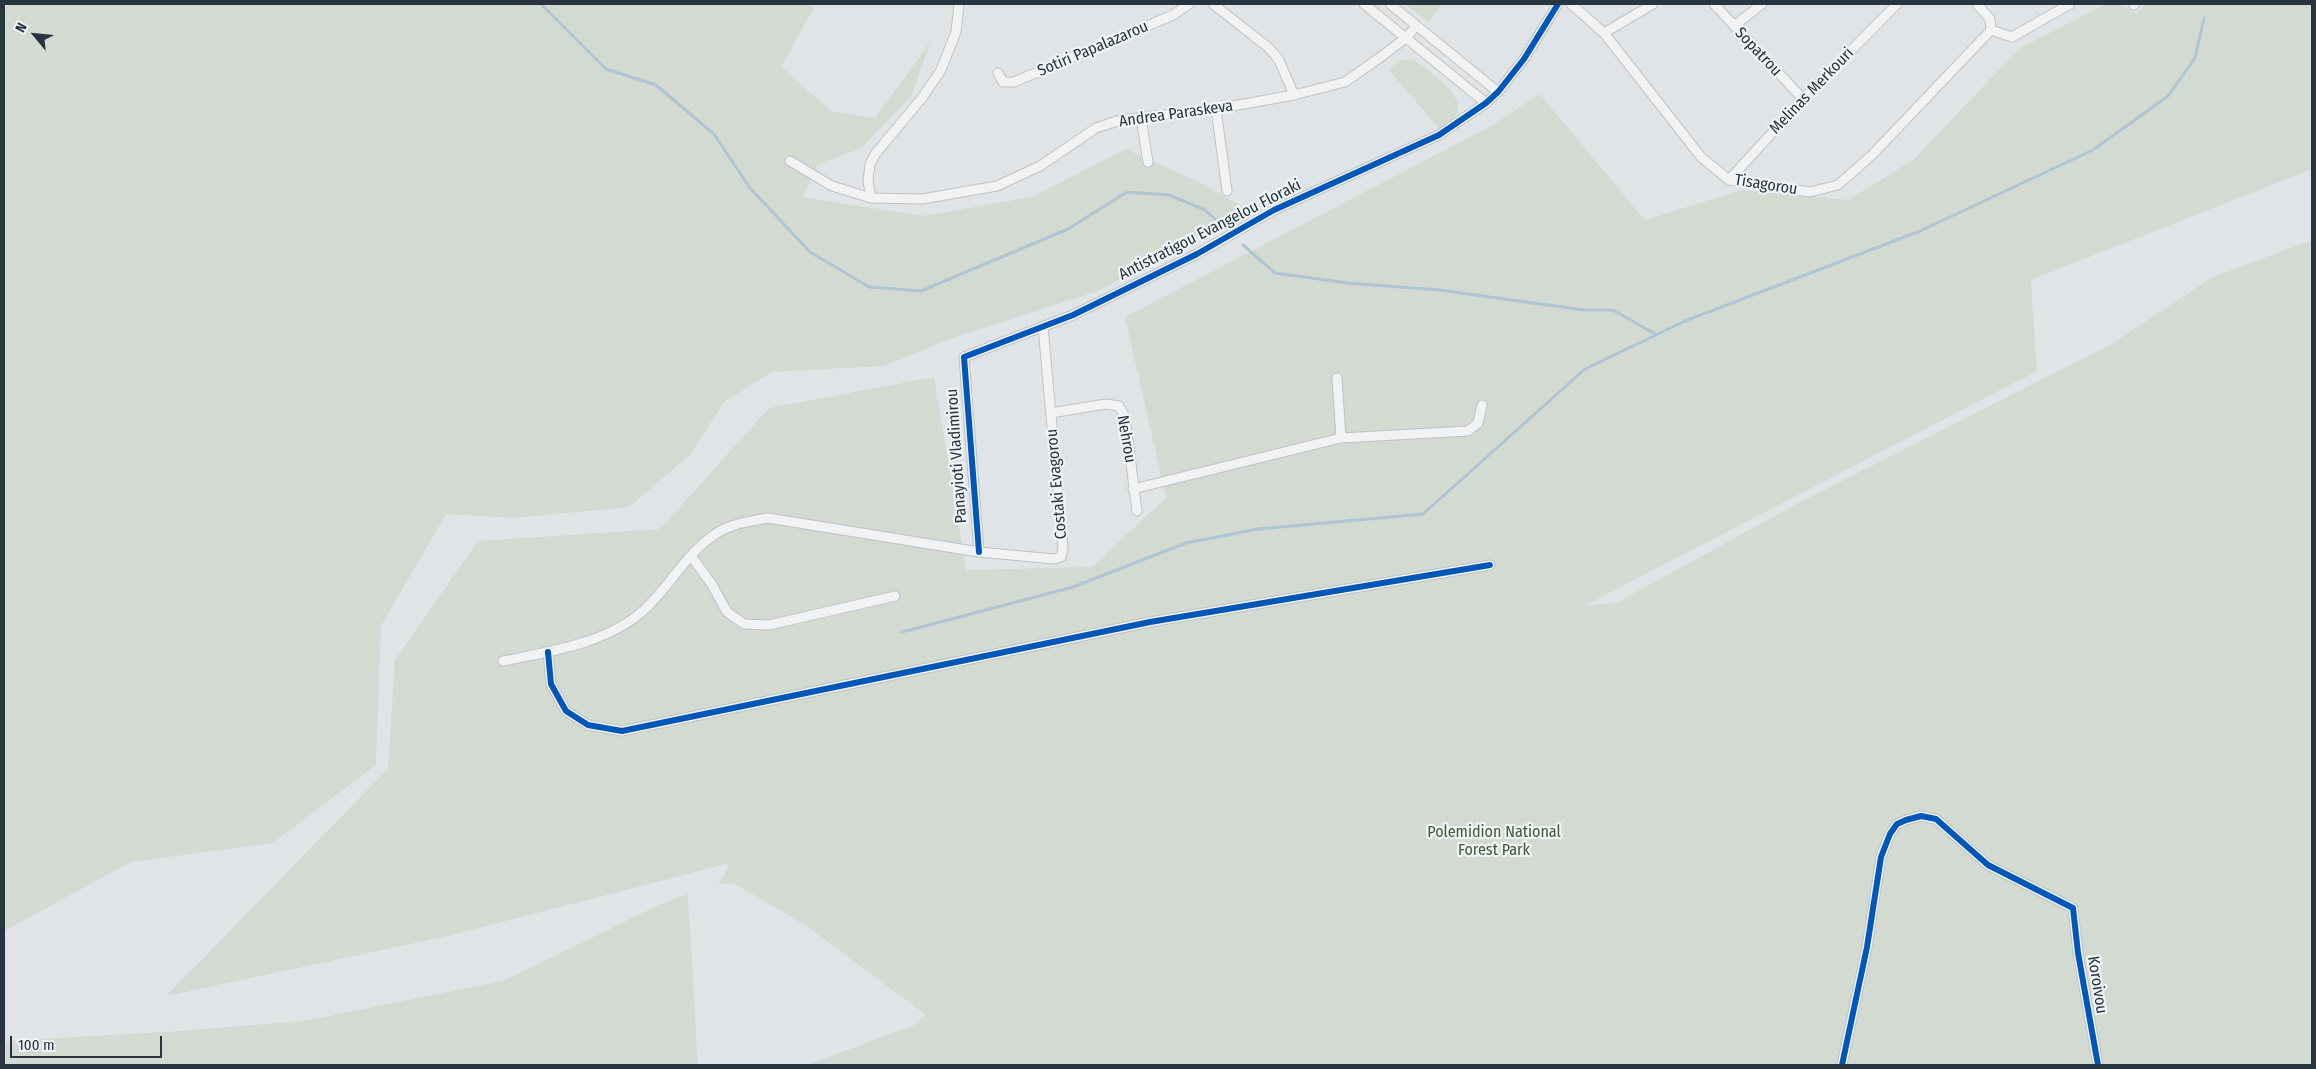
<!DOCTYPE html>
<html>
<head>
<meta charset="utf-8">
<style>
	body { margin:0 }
	#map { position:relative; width:2316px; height:1069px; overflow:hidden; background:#e1e4e6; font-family:"Fira Sans Condensed",sans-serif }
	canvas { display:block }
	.frame { position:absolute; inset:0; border:5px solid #28343f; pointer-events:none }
	.north { position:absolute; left:10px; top:10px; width:50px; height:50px; -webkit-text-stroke:4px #eef3f6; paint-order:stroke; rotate:298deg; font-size:14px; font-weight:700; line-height:20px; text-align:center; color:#28343f }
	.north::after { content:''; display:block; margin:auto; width:18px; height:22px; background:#28343f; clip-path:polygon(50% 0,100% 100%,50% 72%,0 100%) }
	.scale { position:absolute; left:10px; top:1036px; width:152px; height:22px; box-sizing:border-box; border:2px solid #28343f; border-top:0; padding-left:6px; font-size:15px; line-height:18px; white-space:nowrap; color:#28343f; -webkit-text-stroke:4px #eef3f6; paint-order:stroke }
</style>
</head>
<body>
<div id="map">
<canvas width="2316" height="1069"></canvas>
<div class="frame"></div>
<div class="north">N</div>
<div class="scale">100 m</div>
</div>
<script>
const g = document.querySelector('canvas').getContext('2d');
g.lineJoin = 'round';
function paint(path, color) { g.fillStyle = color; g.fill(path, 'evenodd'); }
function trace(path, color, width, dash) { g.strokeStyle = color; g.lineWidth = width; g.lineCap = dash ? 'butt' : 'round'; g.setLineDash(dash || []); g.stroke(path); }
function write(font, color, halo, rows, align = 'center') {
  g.font = font + ' "Fira Sans Condensed",sans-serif'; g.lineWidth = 4.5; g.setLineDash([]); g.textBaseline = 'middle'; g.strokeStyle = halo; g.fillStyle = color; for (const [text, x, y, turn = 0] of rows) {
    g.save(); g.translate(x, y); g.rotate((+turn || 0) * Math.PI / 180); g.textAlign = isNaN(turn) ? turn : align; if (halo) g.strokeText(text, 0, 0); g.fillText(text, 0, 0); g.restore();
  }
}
paint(new Path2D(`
	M4 4H807L814 8 781 67 831 111 875 118 931 41 911 97 860 149 818 164 803 197 922 216 1032 197 1126 149 1203 184 1248 210 1098 291 950 339 884 366 772 372 724 402 690 455 629 507 514 518 446 514 381 626 376 765 273 843 131 862 4 931Z
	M1405 4H1443L1428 22Z
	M2106 4H2119L2136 14 2146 4H2312V169L2031 280 2037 371 1584 606 1618 602 1804 500 2108 346 2213 277 2312 240V1065H807L914 1025 926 1015 807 926 733 883 719 884 730 863 448 936 166 996 388 769 395 660 478 541 660 529 769 408 934 377 966 570 1092 567 1166 498 1125 317 1493 125 1540 94 1645 220 1742 190 1848 200 1913 160 2020 48Z
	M1413 59C1429 72 1473 97 1453 120 1449 124 1444 127 1440 130L1389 70 1399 61Z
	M688 894 698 1065H4V1041L181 1031 304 1021 503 981 663 903Z`), '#d3dad1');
trace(new Path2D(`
	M541 4 606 69 656 85 714 134 750 188 810 252 869 287 921 291 1068 229 1127 192 1169 195 1205 210 1225 228
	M1243 245 1275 273 1348 283 1439 290 1584 310H1613L1657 335
	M902 632 1073 587 1186 543 1258 529 1423 514 1585 369 1685 321 1920 231 2093 150 2168 96 2195 58 2204 18`), '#afc5d2', 3);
const minor = new Path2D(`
	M1213 4 1269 48 1279 60 1294 95
	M1364 4 1486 103
	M1390 4 1498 92
	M1571 4 1604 33 1701 157 1729 180 1810 192 1838 185 1872 155 1991 30
	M1714 4 1803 99
	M1977 4 1990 19 1991 30
	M2133 4 2134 5
	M1734 26 1762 4
	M1991 30 2012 37 2070 4
	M1604 33 1653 4
	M998 73 1003 82H1014L1173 15 1189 4
	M1216 109 1227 191
	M1141 118 1148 162
	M790 161 832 186 871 198 922 199 997 186 1040 166 1096 128 1120 120 1216 109 1294 95 1345 82 1378 59 1407 37 1416 26
	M1729 180 1803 99 1897 4
	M871 198 868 181 870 164 876 153 922 98 941 70 956 32 959 4
	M1337 378 1341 438
	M1051 413 1106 404 1119 406 1125 417 1137 511
	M1133 489 1341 438 1468 431 1478 423 1482 405
	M979 552 964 357 1073 315 1197 254 1274 210 1439 135 1486 103 1498 92 1524 59 1558 4
	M691 556 711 583 727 612 744 624 769 625 895 596
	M548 652 551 684 566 711 588 725 622 731 1150 622 1490 565
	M503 661C551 651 606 644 644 610 669 587 686 554 714 535 729 524 750 521 768 518L979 552 1054 559 1061 557 1063 548 1043 327
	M1842 1065 1867 947 1881 857 1890 834 1897 824 1906 820 1921 816 1936 819 1988 865 2073 908 2078 953 2098 1065`);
trace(minor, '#bfc2c4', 11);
trace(minor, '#f1f2f3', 9);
trace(new Path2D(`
	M979 552 964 357 1073 315 1197 254 1274 210 1439 135 1486 103 1498 92 1524 59 1558 4
	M548 652 551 684 566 711 588 725 622 731 1150 622 1490 565
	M1842 1065 1867 947 1881 857 1890 834 1897 824 1906 820 1921 816 1936 819 1988 865 2073 908 2078 953 2098 1065`), '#0057b8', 6);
write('16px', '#28343f', '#eef3f6', [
	["Sotiri Papalazarou",1093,49,-23],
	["Sopatrou",1758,52,47],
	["Melinas Merkouri",1812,91,-46],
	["Andrea Paraskeva",1176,114,-8],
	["Tisagorou",1766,185,9],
	["Antistratigou Evangelou Floraki",1210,230,-27],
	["Nehrou",1126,439,80],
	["Panayioti Vladimirou",957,456,-94],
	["Costaki Evagorou",1057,484,-95],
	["Koroivou",2097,985,81]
]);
write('16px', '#425b35', '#eef3f6', [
	["Polemidion National",1494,833],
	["Forest Park",1494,851]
]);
</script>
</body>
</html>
